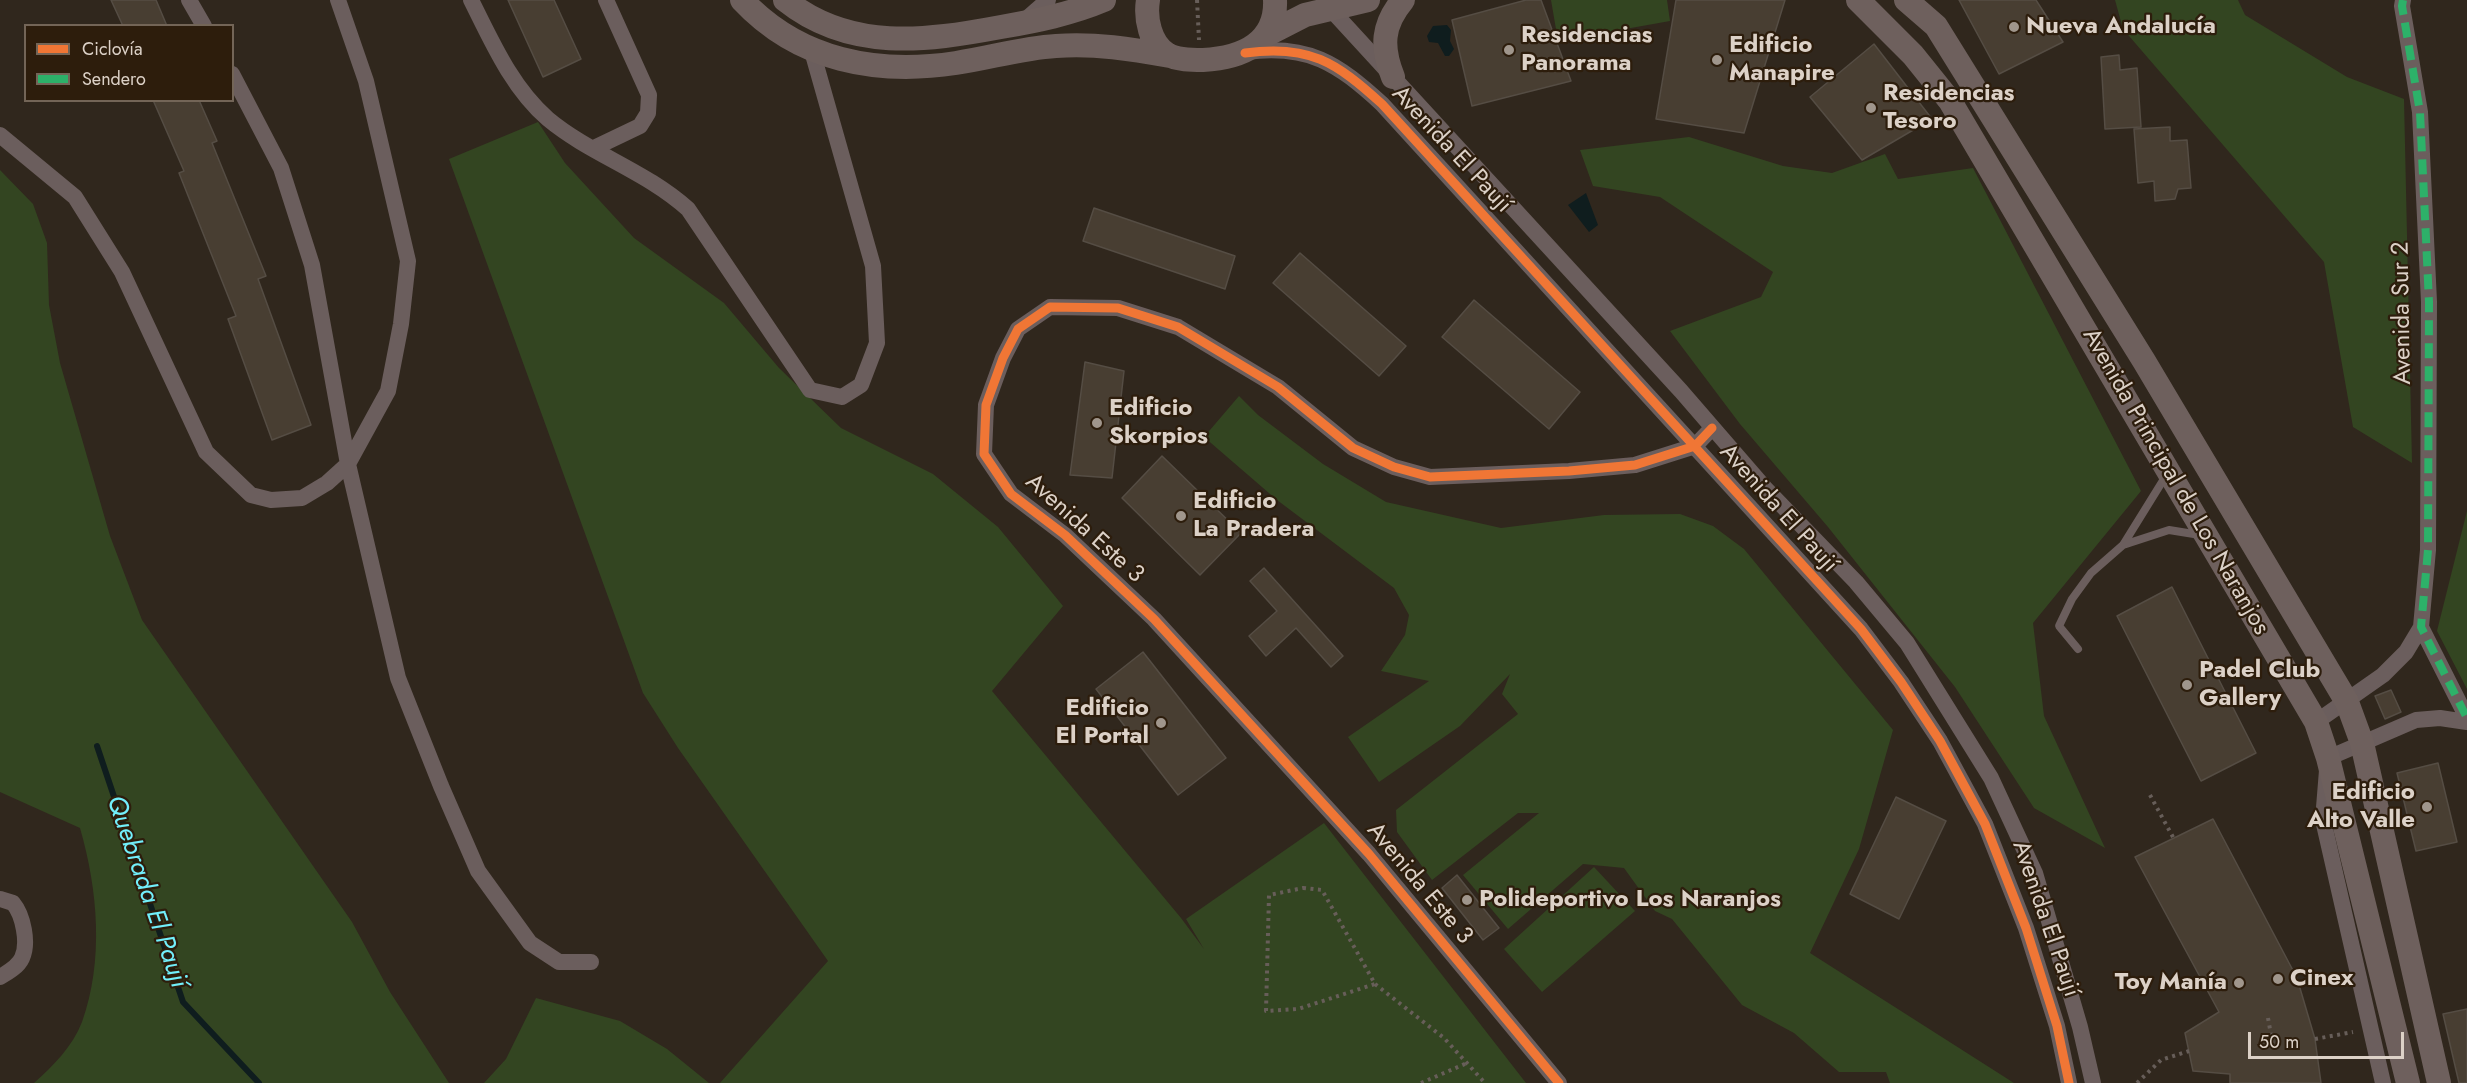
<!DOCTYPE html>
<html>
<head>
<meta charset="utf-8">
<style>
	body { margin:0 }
	#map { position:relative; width:2467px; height:1083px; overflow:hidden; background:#30271d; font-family:Jost,sans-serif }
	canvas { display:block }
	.legend { position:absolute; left:24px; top:24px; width:210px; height:78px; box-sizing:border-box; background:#2d1d0c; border:2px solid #736557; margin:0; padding:8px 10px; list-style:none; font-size:18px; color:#dcd1c7 }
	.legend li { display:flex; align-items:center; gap:12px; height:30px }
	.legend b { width:30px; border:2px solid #736557 }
	.scale { position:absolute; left:2248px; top:1032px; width:156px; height:27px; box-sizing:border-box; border:3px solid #dcd1c7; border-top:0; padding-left:8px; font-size:18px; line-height:21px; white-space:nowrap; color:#dcd1c7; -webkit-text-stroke:4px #2d1d0c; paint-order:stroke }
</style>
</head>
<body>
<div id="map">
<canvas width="2467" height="1083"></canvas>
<ul class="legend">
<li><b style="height:8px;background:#f07635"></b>Ciclovía</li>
<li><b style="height:8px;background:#2db169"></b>Sendero</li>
</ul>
<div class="scale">50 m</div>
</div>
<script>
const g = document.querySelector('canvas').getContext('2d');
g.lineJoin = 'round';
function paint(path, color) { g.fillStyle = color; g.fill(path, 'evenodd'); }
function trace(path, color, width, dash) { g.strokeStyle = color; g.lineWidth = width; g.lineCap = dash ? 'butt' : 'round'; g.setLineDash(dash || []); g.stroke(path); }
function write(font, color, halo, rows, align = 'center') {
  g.font = font + ' Jost,sans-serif'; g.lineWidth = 4.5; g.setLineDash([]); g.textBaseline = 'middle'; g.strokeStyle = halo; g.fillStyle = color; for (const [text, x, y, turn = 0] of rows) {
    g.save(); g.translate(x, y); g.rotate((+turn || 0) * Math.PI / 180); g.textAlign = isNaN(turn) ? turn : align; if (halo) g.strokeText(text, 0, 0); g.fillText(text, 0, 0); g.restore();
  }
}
paint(new Path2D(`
	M1551 0H1667L1670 21 1558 41Z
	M2115 0H2238L2245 15 2347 77 2404 99 2412 463 2353 427 2324 262 2123 29Z
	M538 122 565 163 634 238 724 303 779 368 841 428 933 474 998 527 1063 606 992 691 1181 918 1204 949 1186 919 1324 823 1526 1083H720L828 961 678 748 643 693 449 159Z
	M1689 137 1783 166 1832 173 1885 154 1898 179 1973 168 2141 491 2033 623 2044 716 2105 848 2034 808 1955 687 1828 527 1740 424 1670 331 1761 297 1773 272 1660 197 1593 186 1580 150Z
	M0 170 33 204 47 243 49 305 60 363 110 536 142 620 352 922 390 992 449 1083H34C53 1066 73 1046 82 1022 104 961 98 890 80 828L0 792Z
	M1239 396 1258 415 1323 464 1386 502 1501 528 1604 515 1680 514 1713 526 1744 549 1893 730 1859 849 1810 953 2014 1083H1890L1886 1072H1839L1794 1033 1742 1005 1672 919 1655 911 1624 868 1583 864 1508 929 1463 875 1539 813H1518L1432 880 1397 832 1396 810 1518 714 1502 694 1510 674 1460 726 1379 782 1348 737 1429 681 1381 671 1405 635 1409 615 1394 588 1277 500 1204 437Z
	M2467 511V689L2437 631Z
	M1594 867 1635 911 1542 992 1504 949Z
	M536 998 620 1021 667 1049 709 1083H484L506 1059Z`), '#334521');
paint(new Path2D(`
	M1447 25 1451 30 1450 41 1454 49 1449 56H1445L1438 43 1429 42 1427 36 1433 26Z
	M1586 193 1598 225 1589 232 1568 205Z`), '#0f1d1e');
trace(new Path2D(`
	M97 746 183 1002 259 1083`), '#0f1d1e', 6);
const building = new Path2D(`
	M111 0H156L167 26H123Z
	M508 0H554L581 59 543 77Z
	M1526 0H1541L1571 81 1472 106 1452 20Z
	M1676 0H1785L1744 133 1656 119Z
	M1959 0H2036L2063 42 1999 74Z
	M1874 44 1932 119 1862 160 1810 97Z
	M2119 55 2120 70 2137 68 2141 127 2105 129 2101 57Z
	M153 100H199L217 141 212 143 266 276 258 279 311 425 272 440 228 319 236 316 179 173 184 171Z
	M2170 127V141L2187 140 2191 188 2178 189 2175 199 2155 201 2154 181 2138 183 2134 129Z
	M1094 208 1235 256 1225 289 1083 241Z
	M1300 253 1406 346 1379 376 1273 283Z
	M1474 300 1580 392 1549 429 1442 337Z
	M1085 362 1124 371 1112 478 1070 475Z
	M1162 456 1241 533 1200 575 1122 498Z
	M1264 568 1343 656 1331 667 1296 628 1266 656 1249 636 1277 611 1250 581Z
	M2172 587 2256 753 2201 781 2117 616Z
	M1143 652 1226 758 1178 795 1096 689Z
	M2391 690 2401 712 2385 719 2375 696Z
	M2438 763 2457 842 2416 851 2397 773Z
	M1896 797 1946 821 1899 919 1850 894Z
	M2213 819 2297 978 2315 1039 2321 1083H2230V1074L2193 1071 2185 1033 2219 1012 2135 857Z
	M1457 875 1499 928 1483 940 1442 888Z
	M2467 1009V1083H2459L2443 1014Z`);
paint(building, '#483e32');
trace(building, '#554d44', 1.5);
trace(new Path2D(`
	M1197 0 1199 40
	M2150 795 2174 839
	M1303 888 1322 890 1375 984 1298 1009 1266 1011 1269 895Z
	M1375 984 1444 1038 1485 1083
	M2268 1018 2273 1046
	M2315 1039 2353 1032
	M1421 1083 1467 1063
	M2137 1083 2161 1060 2189 1051`), '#675e59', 4, [3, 4.5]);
trace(new Path2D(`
	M2123 545 2169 530 2200 535
	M2078 649 2059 626 2072 599 2091 573 2123 545 2167 474`), '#6b5e5d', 8);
trace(new Path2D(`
	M189 0 204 26
	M471 0C492 42 512 88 548 119 590 154 646 171 688 209L810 390 842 397 861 385 877 343 873 266 812 51
	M1325 3 1681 391 1765 488 1856 582 1907 643 1991 778 2035 873 2080 1027 2093 1083
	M1024 21 1048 0
	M1246 52C1309 44 1337 63 1382 104L1861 629 1901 682 1940 741 1985 824 2026 928 2057 1026 2069 1083
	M232 74 281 168 312 265 348 464 398 678 441 786 478 871 530 943 559 962H591
	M0 135 75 197 122 272 206 452 251 495 271 500 302 498 327 483 348 464 388 391 401 324 408 261 366 81 338 0
	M594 148 640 126 648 113 649 95 606 0
	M2421 627 2467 718
	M2316 722 2383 675 2406 652 2421 627 2428 550 2429 302 2420 112 2402 6 2403 0
	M0 899 13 903C23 915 29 943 22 958 18 967 7 973 0 977
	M1559 1083 1369 854 1154 619 1065 535 1011 494 984 454 986 405 1003 358 1018 329 1050 307 1118 308 1178 327 1278 387 1353 448 1394 467 1430 477 1569 471 1635 465 1695 446 1712 428
	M2383 1083 2323 820 2328 758 2416 720 2440 718 2467 722`), '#6b5e5d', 16);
trace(new Path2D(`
	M742 0C799 61 877 75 956 63 990 58 1022 48 1056 46 1094 43 1132 49 1170 56
	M785 0C850 52 926 41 1001 27 1036 21 1071 14 1104 0
	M1148 0C1145 18 1150 44 1167 54 1176 60 1193 60 1203 60 1241 58 1277 43 1275 0
	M1858 0 1913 55 1950 101 2316 722 2328 758 2408 1083
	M1906 0 1936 26 2144 361 2347 702 2362 743 2439 1083
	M1266 35 1305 15 1368 0
	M1393 77C1381 47 1382 25 1403 0`), '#6e605d', 24);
trace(new Path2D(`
	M2403 0 2402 6 2420 112 2429 302 2428 550 2421 627 2467 718`), '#2db169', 8, [15, 8]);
trace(new Path2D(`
	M1245 53C1309 44 1336 62 1382 104L1861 629 1901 682 1940 741 1985 824 2026 928 2057 1026 2069 1083
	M1559 1083 1369 854 1154 619 1065 535 1011 494 984 454 986 405 1003 358 1018 329 1050 307 1118 308 1178 327 1278 387 1353 448 1394 467 1430 477 1569 471 1635 465 1695 446 1712 428`), '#f07635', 9);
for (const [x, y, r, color] of [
	[2014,27,6,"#a0968c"],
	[1509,50,6,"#a0968c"],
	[1717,60,6,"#a0968c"],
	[1871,108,6,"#a0968c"],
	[1097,423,6,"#a0968c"],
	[1181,516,6,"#a0968c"],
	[2187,685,6,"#a0968c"],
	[1161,723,6,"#a0968c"],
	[2427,807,6,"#a0968c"],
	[1467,900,6,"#a0968c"],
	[2278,979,6,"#a0968c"],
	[2239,983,6,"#a0968c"]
]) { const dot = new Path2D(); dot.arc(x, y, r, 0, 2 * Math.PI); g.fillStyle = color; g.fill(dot); trace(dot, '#2d1d0c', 2); }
write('bold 24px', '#dcd1c7', '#2d1d0c', [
	["Nueva Andalucía",2026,27],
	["Residencias",1521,36],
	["Panorama",1521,64],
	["Edificio",1729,46],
	["Manapire",1729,74],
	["Residencias",1883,94],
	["Tesoro",1883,122],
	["Edificio",1109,409],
	["Skorpios",1109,437],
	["Edificio",1193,502],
	["La Pradera",1193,530],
	["Padel Club",2199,671],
	["Gallery",2199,699],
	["Edificio",1149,709,"right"],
	["El Portal",1149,737,"right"],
	["Edificio",2415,793,"right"],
	["Alto Valle",2415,821,"right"],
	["Polideportivo Los Naranjos",1479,900],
	["Cinex",2290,979],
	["Toy Manía",2227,983,"right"]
], 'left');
write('24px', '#dcd1c7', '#2d1d0c', [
	["Avenida El Paují",1451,150,47],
	["Avenida Sur 2",2403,313,-91],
	["Avenida Principal de Los Naranjos",2175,482,60],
	["Avenida El Paují",1778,509,48],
	["Avenida Este 3",1084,529,42],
	["Avenida Este 3",1419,884,50],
	["Avenida El Paují",2045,919,71]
]);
write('italic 26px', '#72effb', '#2d1d0c', [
	["Quebrada El Paují",146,892,71]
]);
</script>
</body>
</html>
